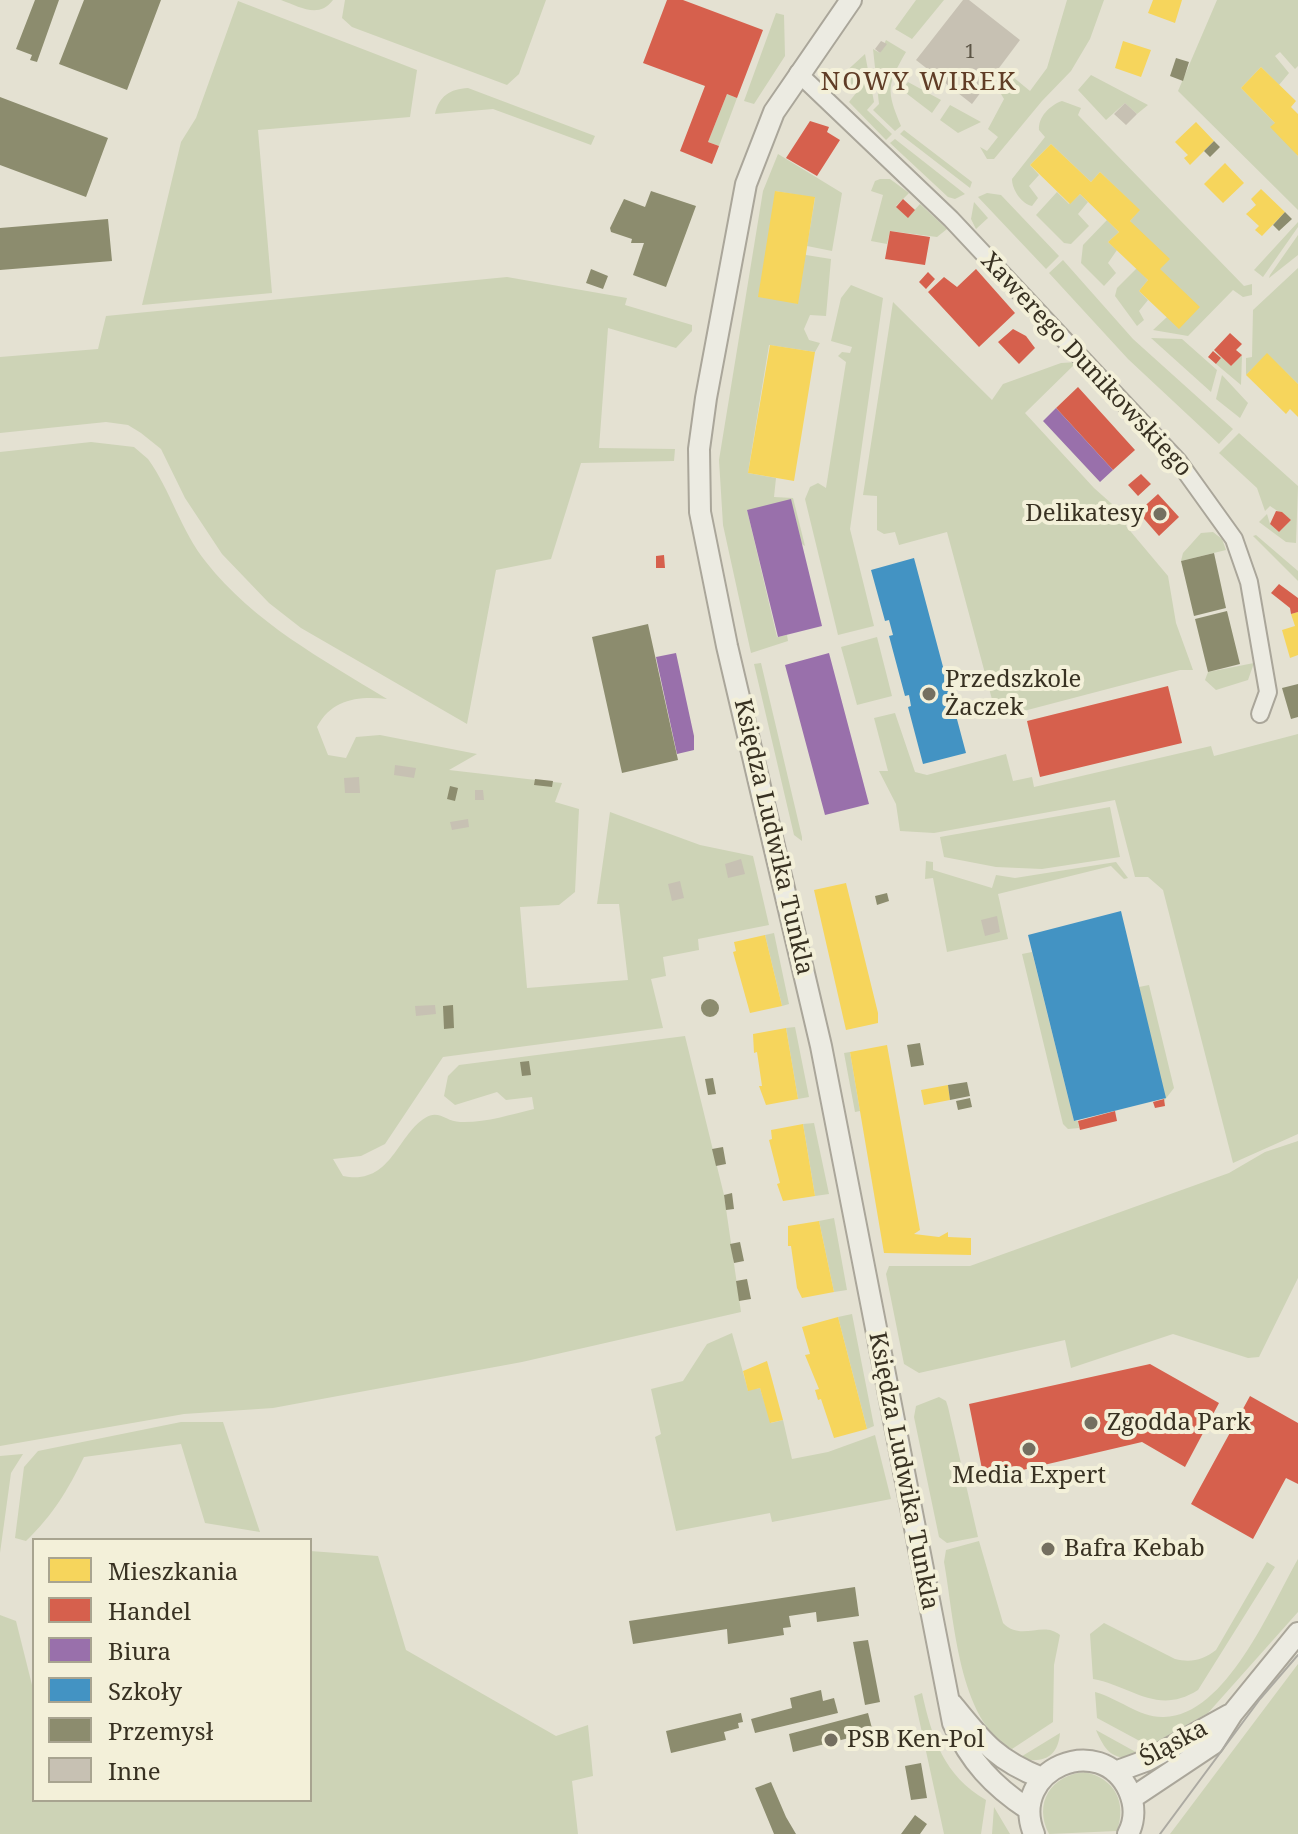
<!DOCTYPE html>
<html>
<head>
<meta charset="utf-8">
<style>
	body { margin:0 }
	#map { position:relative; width:1298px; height:1834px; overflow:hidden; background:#e4e1d2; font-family:"Noto Serif",serif }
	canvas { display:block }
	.legend { position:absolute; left:32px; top:1538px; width:280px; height:264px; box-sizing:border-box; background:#f3f0d9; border:2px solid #a8a490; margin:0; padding:10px 14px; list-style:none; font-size:24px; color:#383122 }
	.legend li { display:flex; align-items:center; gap:16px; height:40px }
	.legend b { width:40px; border:2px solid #a8a490 }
</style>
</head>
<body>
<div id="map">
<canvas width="1298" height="1834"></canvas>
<ul class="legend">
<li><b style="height:22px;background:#f6d55c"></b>Mieszkania</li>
<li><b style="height:22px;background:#d6604d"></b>Handel</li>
<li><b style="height:22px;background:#9970ab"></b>Biura</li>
<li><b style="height:22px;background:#4393c3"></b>Szkoły</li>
<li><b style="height:22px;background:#8c8c6e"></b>Przemysł</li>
<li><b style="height:22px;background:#c7c1b3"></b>Inne</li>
</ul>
</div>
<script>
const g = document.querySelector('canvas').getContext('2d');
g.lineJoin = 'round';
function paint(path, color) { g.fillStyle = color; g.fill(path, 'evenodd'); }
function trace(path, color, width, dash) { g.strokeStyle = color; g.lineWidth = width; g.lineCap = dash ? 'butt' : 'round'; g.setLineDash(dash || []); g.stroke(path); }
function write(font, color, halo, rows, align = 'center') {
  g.font = font + ' "Noto Serif",serif'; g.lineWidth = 8; g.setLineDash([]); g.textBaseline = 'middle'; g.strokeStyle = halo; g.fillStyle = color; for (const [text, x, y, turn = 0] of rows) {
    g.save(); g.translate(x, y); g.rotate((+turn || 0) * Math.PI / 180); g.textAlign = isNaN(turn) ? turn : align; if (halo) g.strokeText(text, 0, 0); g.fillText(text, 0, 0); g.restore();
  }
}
paint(new Path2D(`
	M281 0H333C319 19 300 7 281 0Z
	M345 0H546L519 74 507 85 352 27 342 18Z
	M916 0H944L912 39 895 29Z
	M1067 0H1104L1090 39 1071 71 1042 101 994 159H987L980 147 987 151 998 137 988 129 1004 99 1001 94 1013 77 1030 91 1047 68Z
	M1217 0H1298V66L1295 69 1280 52 1275 56 1289 73 1279 85 1261 67 1241 88 1275 123 1298 156V210L1178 91Z
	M238 1 417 70 410 117 258 130 272 293 142 305 181 142 196 118Z
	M776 13 784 15 785 56 754 104 744 101Z
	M886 40 906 52C887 85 886 90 901 126L895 131 873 110 879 104 873 49 880 53Z
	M865 54 874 102 867 110 892 134 886 140 849 102 856 93 844 83 833 94 828 88Z
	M1091 75 1148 105 1137 114 1125 103 1106 120 1078 90Z
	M908 82 941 100 932 113 902 90Z
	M468 88 595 136 591 145 493 109 435 114C439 96 450 89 468 88Z
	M727 94 737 98 719 146 708 142Z
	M1062 101 1081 108 1078 115 1244 286 1252 284V295L1243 297 1233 290 1188 336 1153 330 1167 317 1160 269 1130 221 1139 210 1100 172 1091 182 1051 144 1030 165 1039 175 1029 186 1038 198 1032 206C1022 204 1012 190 1012 179L1045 137 1039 130C1038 117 1050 105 1062 101Z
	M950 105 981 122 958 133 940 120Z
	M904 130 972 182 970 188 900 134Z
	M895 139 965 194 955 199 948 197 890 143Z
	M778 154 842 193 832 251 807 246 815 198 775 191 806 255 831 259 826 316 810 315 804 329 809 340 820 343 815 352 769 345 748 473 776 478 774 497 793 498 805 546 747 510 777 637 787 635 788 641 751 653 723 525 719 460 763 191Z
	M880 179H890L909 193 896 206 908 217 920 204 947 229 937 237 890 231 887 244 871 241 883 195 871 191 875 181Z
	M1057 192 1069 204 1080 194 1088 202 1078 214 1089 226 1071 244 1064 243 1036 215Z
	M987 193 1001 195 1059 256 1046 269 978 197Z
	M974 202 988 218 976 229 971 219Z
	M1107 220 1119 232 1108 242 1117 250 1108 263 1116 273 1104 286 1081 263 1083 245Z
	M1298 222V227L1263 277 1254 270Z
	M1298 235V255L1269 278 1270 275Z
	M1063 260 1133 339 1233 429 1219 444 1128 359 1049 273Z
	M1137 268 1148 280 1139 291 1148 300 1139 311 1144 320 1137 326 1115 296 1117 288Z
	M1298 268V384L1267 354 1246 375V358L1252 357 1253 310Z
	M507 277 627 298 625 305 692 325V331L676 348 608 328 599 448 675 449 674 461 581 463 551 559 496 570 467 724 301 628 269 603 222 554 185 498 161 449 141 433 128 425 106 422 0 433V357L98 349 106 316Z
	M851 285 883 298 850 529 874 626 838 635 805 499 810 487 818 483 826 488 846 362 838 356 842 352 850 353 852 347 831 341 841 298Z
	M893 302 992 400 1003 384 1061 363 1077 362 1025 413 1094 488 1130 520 1126 526 1168 576 1176 623 1193 670H1180L997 718 947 532 899 545 895 532 884 534 877 530V496L863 495Z
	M1151 338 1182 339 1217 370 1211 392Z
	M1214 350 1231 366 1242 355 1241 385 1216 364 1221 358Z
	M1222 375 1248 403 1240 418 1216 399Z
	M1239 433 1298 486 1296 543 1286 542 1259 522 1267 514 1270 524 1279 532 1291 520 1270 506 1265 511 1257 488 1219 453Z
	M91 442 134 447 148 459C171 491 181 531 206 562 254 623 322 659 387 699 358 696 332 699 317 727L328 755 346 758 356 737 380 735 477 754 449 770 562 783 555 802 579 809 575 892 559 905 520 907 527 988 628 980 619 904H597L610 812 700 845 753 856 769 925 698 939 699 950 663 957 666 976 651 979 663 1028 443 1057 385 1144 361 1156 333 1159 343 1176C391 1186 397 1135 425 1118 439 1109 446 1122 460 1122 485 1123 509 1115 534 1109L532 1097 506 1100 497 1092 455 1105 444 1096 448 1076 459 1065 685 1036 724 1195 741 1312 522 1362 273 1408 184 1414 0 1446V452Z
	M1213 532 1222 539 1226 550 1181 561 1183 553 1201 533Z
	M1256 535 1298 571V581L1253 536Z
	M877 637 892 696 857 705 841 647Z
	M761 663 802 837V841L794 835 754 664Z
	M1254 663 1248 680 1216 690 1205 680 1208 672Z
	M895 713 915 772 927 775 1006 754 1013 781 1032 777 1034 787 1211 746 1214 756 1298 734V1134L1233 1163 1163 890 1148 877H1135L1115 800 934 833 900 831 896 804 879 771H888L874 718Z
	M1110 807 1120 857 1042 869 996 867 944 857 940 837Z
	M926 861 933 862V870L992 888 996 875 1015 878 1116 862 1128 878 1124 879 1111 866 998 894 1008 939 947 952 933 878 925 879Z
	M774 933 789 1004 782 1006 765 935Z
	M1032 952 1074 1121H1078L1079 1128 1068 1129 1063 1124 1022 954Z
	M1149 985 1174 1088 1164 1101 1139 987Z
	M795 1027 809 1097 798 1099 786 1028Z
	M850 1052 860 1111 855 1112 844 1053Z
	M814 1123 829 1194 815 1196 803 1124Z
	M1298 1141V1278L1259 1357 1248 1358 1173 1334 1071 1368 1065 1340 919 1373 904 1364 886 1274 889 1266H970L1229 1173 1265 1152Z
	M834 1218 847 1290 834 1292 819 1221Z
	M852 1314 874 1426 867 1429 838 1317Z
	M732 1333 748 1390 760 1388 771 1423 783 1420 792 1459 828 1452 875 1435 891 1499 772 1522 770 1513 676 1531 655 1437 661 1434 651 1389 683 1381 707 1344Z
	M939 1397 946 1401 948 1407 978 1537 947 1543 939 1537 914 1417 916 1406Z
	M181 1422H223L260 1532 205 1523 181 1444 84 1457C68 1490 53 1515 26 1541L15 1538 24 1467 38 1451Z
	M23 1454 11 1473 0 1553V1456Z
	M979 1541 1003 1623C1021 1642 1043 1620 1060 1635L1054 1665 1053 1722 1012 1749C958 1722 954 1616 944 1562L946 1550Z
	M310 1551 378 1556 406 1650 556 1736 588 1725 593 1776 572 1781 578 1834H0V1615L16 1621 34 1693V1800H310Z
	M1298 1559V1612L1208 1713 1149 1746 1097 1718 1095 1692C1118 1698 1140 1718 1164 1717 1226 1716 1271 1606 1298 1559Z
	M1267 1562 1275 1567 1198 1690C1157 1716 1132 1686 1093 1679L1090 1634 1104 1623 1175 1659C1191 1663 1203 1660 1216 1650Z
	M1298 1664V1834H1170Z
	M922 1693C932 1738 944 1776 986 1800L981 1834H944L914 1696Z
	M1096 1730 1143 1756C1116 1761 1107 1756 1096 1730Z
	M1060 1733C1058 1758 1042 1764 1019 1758Z
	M1085 1772C1115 1779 1127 1802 1117 1831L1049 1834C1033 1803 1051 1775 1085 1772Z
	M994 1807 1010 1834H992Z`), '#cdd3b6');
paint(new Path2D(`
	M1153 0H1182L1175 23 1148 13Z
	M1123 41 1151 50 1141 77 1115 68Z
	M1261 67 1296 101 1291 107 1298 114V156L1270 127 1275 123 1241 88Z
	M1196 122 1214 141 1190 165 1184 158 1188 155 1175 142Z
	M1051 144 1091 182 1100 172 1140 210 1130 221 1170 259 1160 269 1200 307 1179 329 1139 291 1148 280 1108 242 1119 232 1080 194 1070 204 1030 165Z
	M1225 163 1244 183 1223 203 1204 184Z
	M1261 189 1285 212 1262 236 1255 230 1259 226 1246 214 1256 205 1251 199Z
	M775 191 815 197 798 304 758 297Z
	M770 345 815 352 794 481 748 473Z
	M1267 353 1298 384V417L1290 409 1286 414 1246 375Z
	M1298 612V655L1290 658 1282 630 1295 626 1291 614Z
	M846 883 878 1013V1023L846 1030 814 890Z
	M765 935 782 1006 750 1013 733 952 736 951 734 942Z
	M786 1028 798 1099 766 1105 759 1086H762L757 1052 754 1053 753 1034Z
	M887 1045 920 1230 914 1234 939 1237 948 1232V1237L971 1238V1255L884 1253 850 1052Z
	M948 1085 950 1100 924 1105 921 1090Z
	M803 1124 815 1196 783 1201 777 1184 780 1183 769 1140 772 1139 771 1130Z
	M819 1221 834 1292 802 1298 797 1288 791 1246H788V1226Z
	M838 1317 867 1429 834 1438 821 1399 818 1400 815 1390 819 1389 805 1355 810 1354 802 1327Z
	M767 1361 783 1420 770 1423 760 1388 748 1391 743 1371Z`), '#f6d55c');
paint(new Path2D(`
	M667 0H683L763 30 737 98 727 94 708 142 719 146 712 164 680 151 705 86 643 63Z
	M810 121 829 127 827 132 840 140 817 176 786 158Z
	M903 199 915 210 908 218 896 207Z
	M890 231 930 237 925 265 885 259Z
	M976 269 1015 313 979 347 928 292 944 277 957 287Z
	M928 272 935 279 926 289 919 282Z
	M1013 329 1026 336 1035 348 1019 364 998 342Z
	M1230 333 1242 344 1236 350 1242 355 1231 366 1214 350Z
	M1213 351 1221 358 1216 364 1208 357Z
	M1078 387 1135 450 1113 470 1056 408Z
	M1141 474 1151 484 1138 496 1128 485Z
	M1158 494 1179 517 1159 536 1138 512Z
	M1276 511 1282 512 1291 520 1279 532 1270 524Z
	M664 555 665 568H656V556Z
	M1279 584 1298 598V612L1291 614 1290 608 1271 593Z
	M1168 686 1182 743 1040 777 1027 721Z
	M1164 1099 1165 1106 1155 1108 1153 1102Z
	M1115 1111 1117 1121 1080 1130 1078 1121Z
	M1150 1364 1219 1403 1185 1467 1142 1442 984 1479 969 1404Z
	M1250 1396 1298 1423V1484L1286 1478 1253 1539 1191 1504Z`), '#d6604d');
paint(new Path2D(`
	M1056 408 1113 470 1100 482 1043 421Z
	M791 499 822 626 778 637 747 510Z
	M676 653 694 736V750L677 754 656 657Z
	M829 653 869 804 825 815 785 665Z`), '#9970ab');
paint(new Path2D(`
	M914 558 966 753 923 764 908 707 911 706 909 695 905 696 889 636 893 635 889 620 885 621 871 570Z
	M1121 911 1166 1098 1074 1121 1028 935Z`), '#4393c3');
paint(new Path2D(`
	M35 0H59L37 62 30 60 32 55 16 49Z
	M84 0H161L127 90 59 64Z
	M1176 58 1189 62 1183 81 1170 76Z
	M0 97 108 138 86 197 0 165Z
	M1214 141 1220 147 1210 157 1204 151Z
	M651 191 696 206 666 287 633 275 644 243H631L632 239 611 232 610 228 624 199 645 207Z
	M1285 212 1292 219 1279 231 1273 225Z
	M108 219 112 261 0 270V228Z
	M591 269 608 276 603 289 586 283Z
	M1214 553 1226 608 1194 616 1181 561Z
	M1227 611 1240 664 1208 672 1195 619Z
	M648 624 678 760 622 773 592 637Z
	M1298 684V717L1291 719 1282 688Z
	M535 779 553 781 552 787 534 785Z
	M450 786 458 788 455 801 447 799Z
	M887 893 889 901 877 905 875 896Z
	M701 1008a9 9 0 1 1 18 0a9 9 0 1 1-18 0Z
	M453 1005 454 1028 444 1029 443 1006Z
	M920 1043 924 1065 911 1067 907 1045Z
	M529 1061 531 1075 522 1076 520 1062Z
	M713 1078 716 1094 708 1095 705 1079Z
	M967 1082 970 1096 950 1100 948 1085Z
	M970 1098 972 1107 958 1110 956 1101Z
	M723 1147 726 1164 716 1166 712 1149Z
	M732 1193 734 1209 726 1210 724 1195Z
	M740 1242 744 1261 734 1263 730 1244Z
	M747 1279 751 1299 739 1301 736 1281Z
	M855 1587 859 1616 817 1622 816 1612 789 1616 791 1627 783 1628 784 1635 728 1644 727 1629 633 1644 629 1621Z
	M868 1640 880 1702 865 1705 853 1642Z
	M821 1690 823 1701 834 1698 838 1713 755 1733 751 1719 792 1708 790 1698Z
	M741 1713 743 1722 738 1723 739 1728 724 1732 726 1740 671 1753 666 1731Z
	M868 1713 873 1732 793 1752 789 1734Z
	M921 1763 927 1798 911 1800 905 1766Z
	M771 1782 786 1817 796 1834H774L755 1788Z
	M915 1815 927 1824 920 1834H901Z`), '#8c8c6e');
paint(new Path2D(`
	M963 0H969L1020 40 972 104 916 60Z
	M881 41 887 44 880 53 875 49Z
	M1125 103 1137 114 1126 125 1114 114Z
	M395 765 416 768 414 778 394 775Z
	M359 777 360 793H345L344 778Z
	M475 790H483L484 800H475Z
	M468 819 469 827 452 830 450 822Z
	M741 859 745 874 728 878 725 864Z
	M680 881 684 898 672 901 668 884Z
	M997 916 1000 932 985 936 981 920Z
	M435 1005 436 1014 416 1016 415 1006Z`), '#c7c1b3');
const minor = new Path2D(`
	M798 73 951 219 1178 461 1234 539 1249 582 1268 692 1260 714`);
const tertiary = new Path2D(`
	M851 0 774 112 746 184 706 398 699 449 700 512 727 646 821 1046 953 1723C970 1761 993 1786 1028 1809
	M952 1704C982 1741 996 1760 1042 1778
	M1115 1772 1148 1760 1229 1715
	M1132 1798 1213 1744 1232 1714 1298 1633
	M1034 1834C1008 1769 1101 1730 1129 1791 1135 1805 1135 1821 1128 1834`);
trace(minor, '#aaa69a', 20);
trace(tertiary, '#aaa69a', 24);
trace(minor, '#ecebe2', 16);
trace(tertiary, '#ecebe2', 20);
trace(new Path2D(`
	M1160 1834 1260 1699 1298 1655`), '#acaaa2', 2);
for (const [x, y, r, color] of [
	[1160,514,8,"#746f60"],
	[929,694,8,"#746f60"],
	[1091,1423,8,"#746f60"],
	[1029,1449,8,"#746f60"],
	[1048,1549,8,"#746f60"],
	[831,1740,8,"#746f60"]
]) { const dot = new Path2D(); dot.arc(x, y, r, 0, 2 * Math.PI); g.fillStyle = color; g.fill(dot); trace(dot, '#f3f0d9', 3); }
write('20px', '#5c5546', null, [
	["1",970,52]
]);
write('24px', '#383122', '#f3f0d9', [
	["Xawerego Dunikowskiego",1086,365,47],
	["Księdza Ludwika Tunkla",773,837,77],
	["Księdza Ludwika Tunkla",903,1471,79],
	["Śląska",1174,1744,-28]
]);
write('24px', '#383122', '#f3f0d9', [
	["Delikatesy",1144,514,"right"],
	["Przedszkole",945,680],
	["Żaczek",945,708],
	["Zgodda Park",1107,1423],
	["Media Expert",1029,1476,"center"],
	["Bafra Kebab",1064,1549],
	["PSB Ken-Pol",847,1740]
], 'left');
g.letterSpacing = '2px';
write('26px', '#603d26', '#f3f0d9', [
	["NOWY WIREK",919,83]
]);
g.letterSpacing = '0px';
</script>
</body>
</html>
